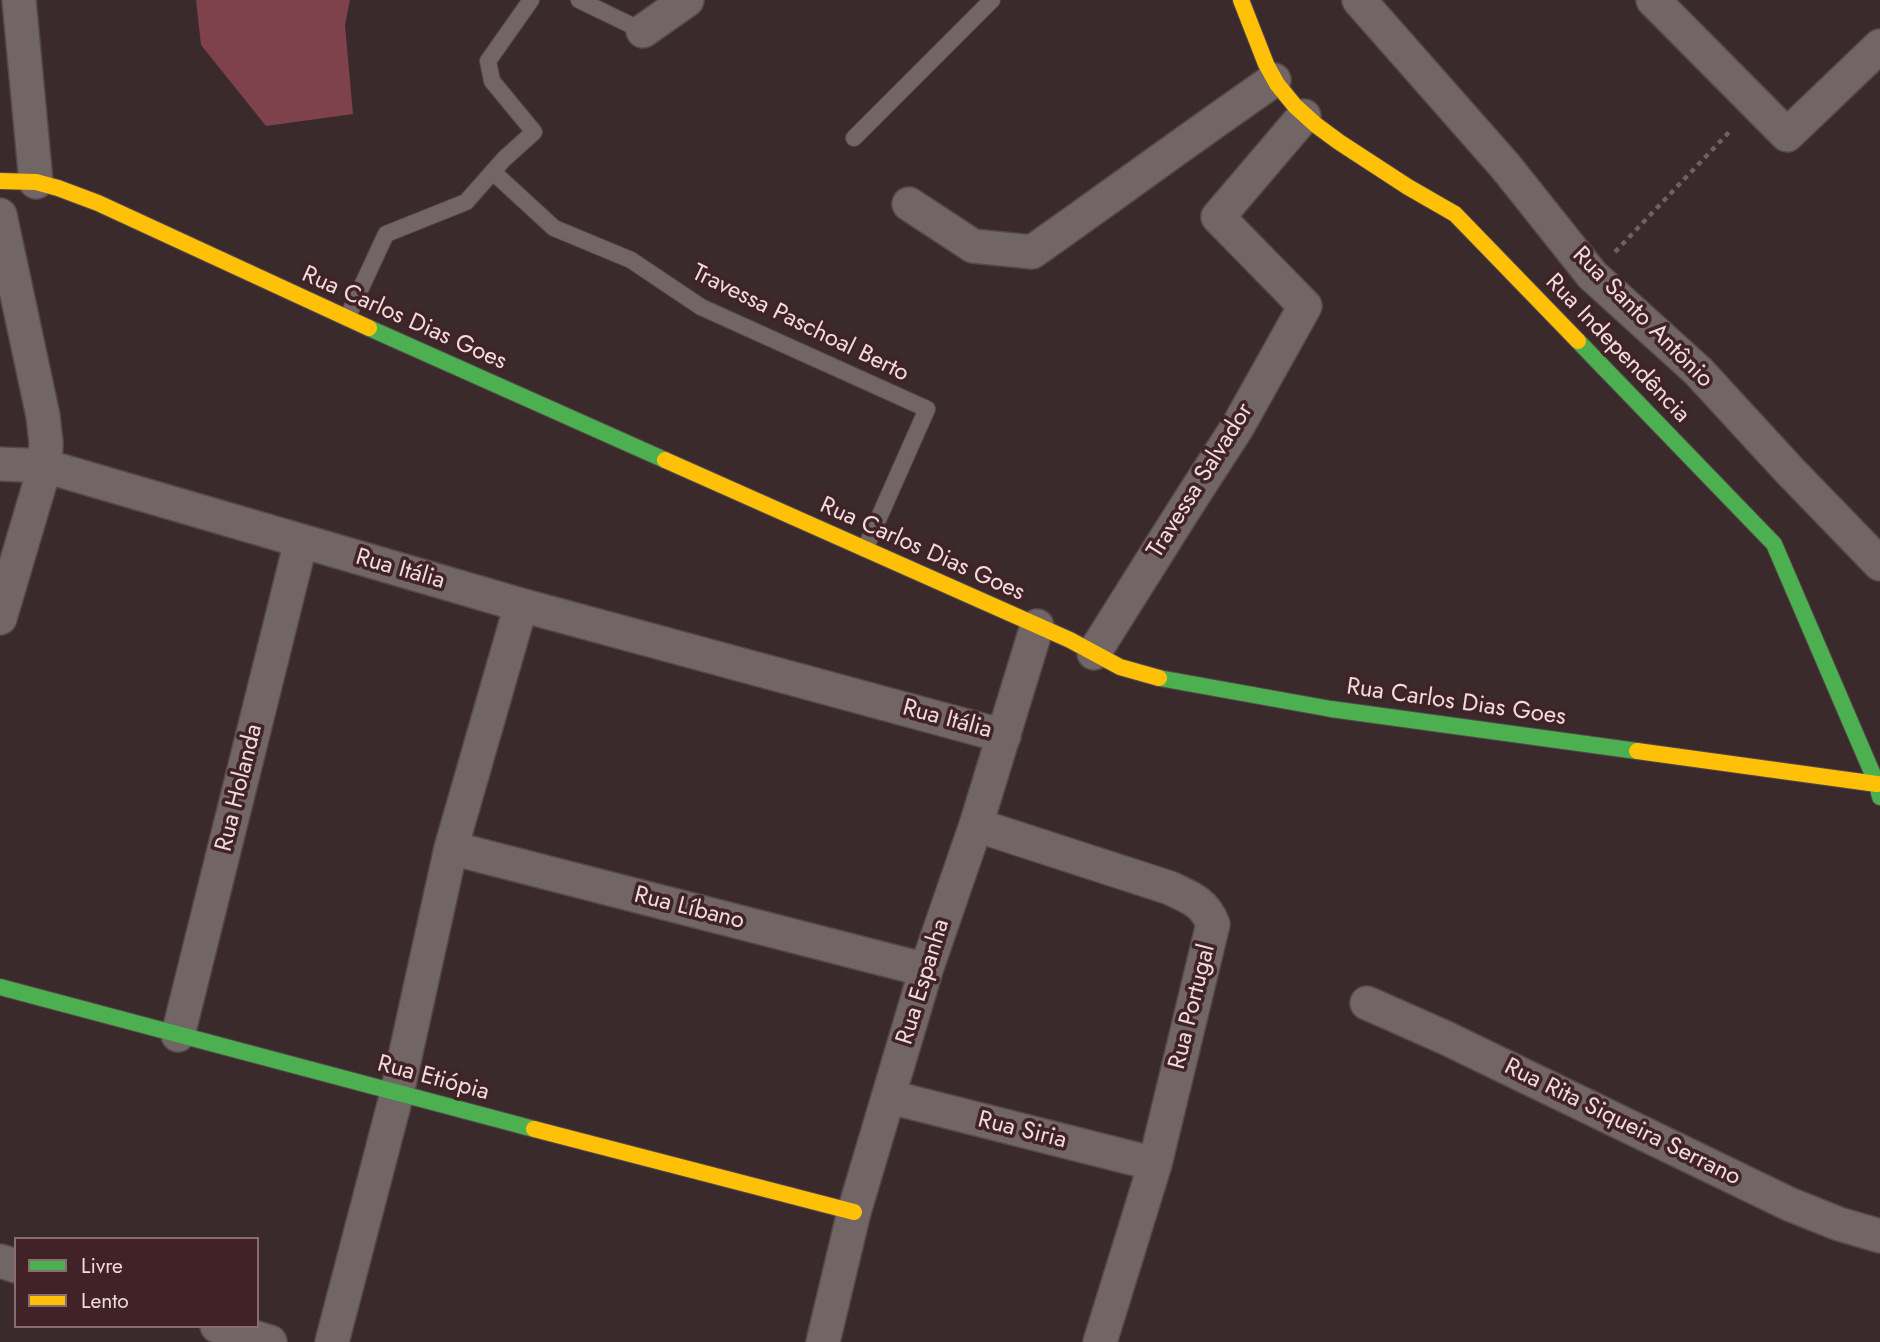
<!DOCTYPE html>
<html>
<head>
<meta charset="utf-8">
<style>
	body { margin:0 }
	#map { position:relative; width:1880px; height:1342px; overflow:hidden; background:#3a2a2c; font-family:Jost,sans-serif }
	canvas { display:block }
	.legend { position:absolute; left:14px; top:1237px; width:245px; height:91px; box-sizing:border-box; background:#412327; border:2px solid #876d70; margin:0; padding:9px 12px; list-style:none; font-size:21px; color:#f0dbdd }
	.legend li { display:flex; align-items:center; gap:14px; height:35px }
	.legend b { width:35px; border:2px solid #876d70 }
</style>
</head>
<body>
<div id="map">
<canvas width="1880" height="1342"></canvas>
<ul class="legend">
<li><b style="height:9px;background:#4caf50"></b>Livre</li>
<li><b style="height:9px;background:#ffc107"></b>Lento</li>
</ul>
</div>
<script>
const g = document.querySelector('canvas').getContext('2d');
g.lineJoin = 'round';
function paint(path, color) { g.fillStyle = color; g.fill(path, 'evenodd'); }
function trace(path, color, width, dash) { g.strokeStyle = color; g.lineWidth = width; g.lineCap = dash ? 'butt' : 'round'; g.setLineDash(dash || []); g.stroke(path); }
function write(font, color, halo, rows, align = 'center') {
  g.font = font + ' Jost,sans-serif'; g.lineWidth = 7; g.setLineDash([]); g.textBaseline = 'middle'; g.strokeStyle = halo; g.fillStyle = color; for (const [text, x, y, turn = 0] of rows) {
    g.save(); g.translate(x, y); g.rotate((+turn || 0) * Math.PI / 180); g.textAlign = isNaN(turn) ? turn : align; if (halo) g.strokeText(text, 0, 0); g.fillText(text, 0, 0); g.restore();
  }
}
paint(new Path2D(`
	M196 0H350L345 25 353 114 266 126 201 45Z`), '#7f414c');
const lane = new Path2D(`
	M579 0 643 31
	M854 138 992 0
	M493 172 554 228 631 260 701 307 927 409 865 549
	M347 318 386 234 466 202 504 159 534 132 492 81 488 61 531 0`);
const street = new Path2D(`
	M19 0 36 182
	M1359 0 1506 167 1592 275 1698 371 1790 471 1880 564
	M1653 0 1787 135 1880 46
	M643 31 687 0
	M909 204 973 246 1032 252C1113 195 1193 136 1274 80
	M0 215 43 416 46 443 45 466 521 605 1004 736
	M0 464 45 466 0 618
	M1094 653 1187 505 1238 426 1305 306 1218 217 1304 116
	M976 825 1170 888C1191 898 1204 902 1213 924L1155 1164 1100 1342
	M451 848 926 970
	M1367 1003 1446 1038 1789 1204 1839 1224 1880 1236
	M178 1035 301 541
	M890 1097 1155 1164
	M0 1261 16 1266
	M217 1326 270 1342
	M332 1342 397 1093 451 848 521 605
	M823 1342 854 1212 926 970 976 825 1037 626`);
const fast = new Path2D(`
	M369 328 665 460
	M1578 341 1774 544 1877 784 1880 797
	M1159 678 1331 709 1637 751
	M0 987 534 1129`);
const slow = new Path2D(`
	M1241 0 1266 64 1277 84 1295 106 1316 125 1339 142 1408 187 1455 214 1578 341
	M0 181 36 182 58 188 98 203 369 328
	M665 460 1070 640 1120 667 1159 678
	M1637 751 1877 784
	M534 1129 854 1212`);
trace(lane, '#56484a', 18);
trace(street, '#56484a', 36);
trace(fast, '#56484a', 18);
trace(slow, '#56484a', 18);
trace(new Path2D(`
	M1615 252 1732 129`), '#6f6163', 4.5, [5, 5]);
trace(lane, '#716566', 16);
trace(street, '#716566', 33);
trace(fast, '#4caf50', 16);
trace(slow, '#ffc107', 16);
write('24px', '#f0dbdd', '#412327', [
	["Rua Santo Antônio",1642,318,45],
	["Rua Carlos Dias Goes",404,319,24],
	["Travessa Paschoal Berto",800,324,26],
	["Rua Independência",1617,349,46],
	["Travessa Salvador",1201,481,-58],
	["Rua Carlos Dias Goes",922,550,24],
	["Rua Itália",400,570,16],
	["Rua Carlos Dias Goes",1456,703,8],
	["Rua Itália",947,720,15],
	["Rua Holanda",240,788,-76],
	["Rua Líbano",689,909,14],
	["Rua Espanha",924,982,-73],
	["Rua Portugal",1193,1007,-76],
	["Rua Etiópia",433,1079,15],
	["Rua Rita Siqueira Serrano",1622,1123,26],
	["Rua Siria",1022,1131,14]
]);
</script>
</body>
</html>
